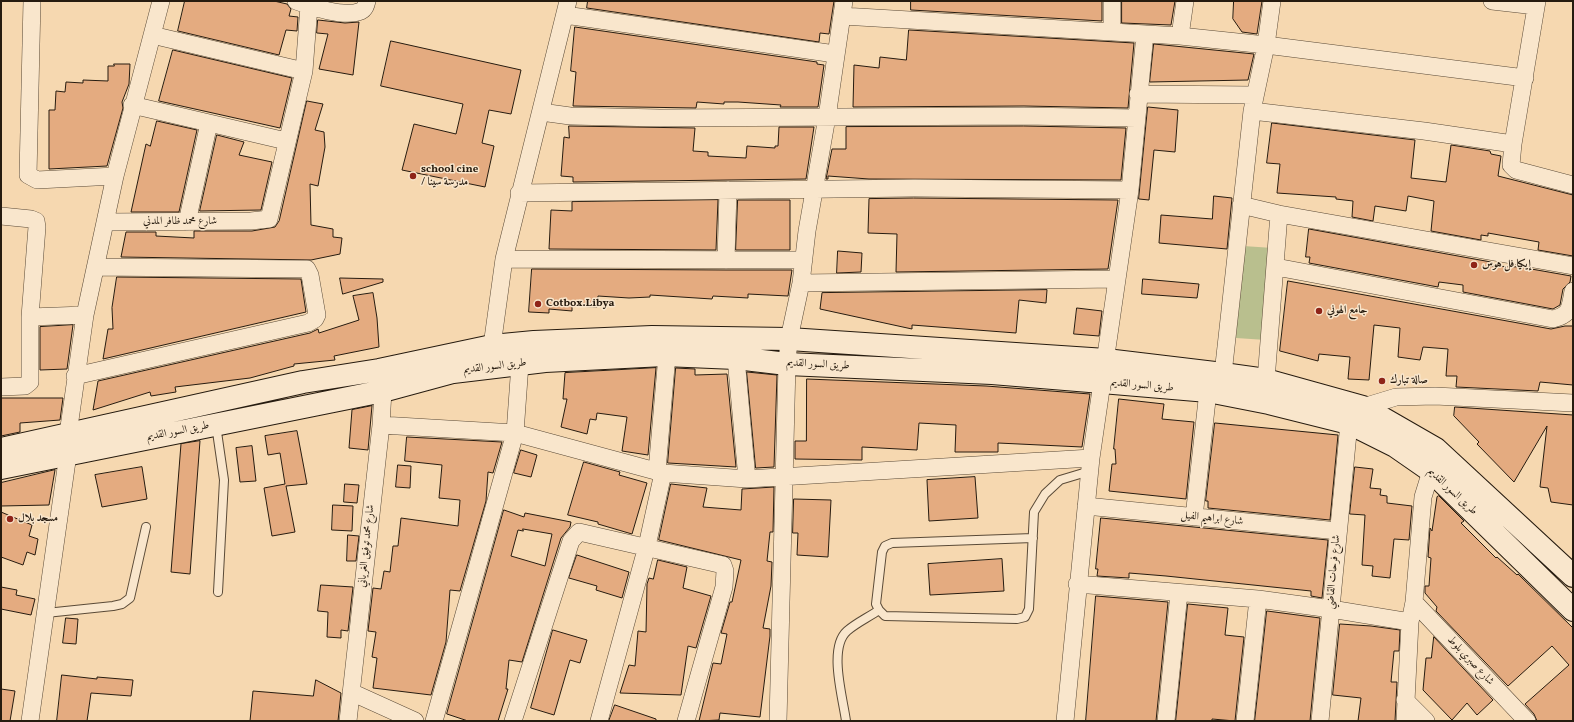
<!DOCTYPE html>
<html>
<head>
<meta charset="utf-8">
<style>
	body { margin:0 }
	#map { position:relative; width:1574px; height:722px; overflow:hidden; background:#f6d8b0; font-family:Vollkorn,serif }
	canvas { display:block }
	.frame { position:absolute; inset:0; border:2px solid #261b0f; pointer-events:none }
</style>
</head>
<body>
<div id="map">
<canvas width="1574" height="722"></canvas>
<div class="frame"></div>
</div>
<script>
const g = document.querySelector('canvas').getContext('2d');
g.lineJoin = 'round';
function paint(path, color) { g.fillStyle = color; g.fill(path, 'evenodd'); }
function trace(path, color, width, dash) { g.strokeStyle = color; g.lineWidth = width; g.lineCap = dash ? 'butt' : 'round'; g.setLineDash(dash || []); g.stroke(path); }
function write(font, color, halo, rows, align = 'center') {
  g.font = font + ' Vollkorn,Amiri,serif'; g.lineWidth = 3; g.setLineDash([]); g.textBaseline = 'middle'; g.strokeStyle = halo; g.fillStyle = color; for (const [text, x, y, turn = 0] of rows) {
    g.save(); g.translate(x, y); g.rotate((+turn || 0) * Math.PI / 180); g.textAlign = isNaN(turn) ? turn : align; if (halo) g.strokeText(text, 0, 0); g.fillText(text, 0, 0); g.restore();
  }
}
paint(new Path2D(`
	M1243 246 1273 248 1266 340 1236 338Z`), '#b9bf8e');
const building = new Path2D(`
	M185 1H274L287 4 291 9 289 16 298 17 297 31 286 30 279 55 178 31Z
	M588 1H834L829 34 820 33 819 42 587 8Z
	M911 1H1102V21L911 10Z
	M1122 1H1175L1171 25 1122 23Z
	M1234 1H1262L1257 34 1242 32 1233 19Z
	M318 20 345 23 359 22 353 75 319 69 328 34 317 33Z
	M575 27 817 62V64L824 65 818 107H780L781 105 738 102H724V104L697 102 696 108 573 106 576 72 571 71Z
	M909 30 1134 43 1128 108 1024 106 853 107 854 65 879 68 880 57 906 60Z
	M391 41 521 70 511 114 489 110 482 143 494 146 485 187 402 170 414 124 456 134 463 104 381 86Z
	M1154 44 1254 54 1248 80 1150 82Z
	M173 50 292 78 280 128 159 101Z
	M114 64H130L129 84 122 102 123 108 107 166 49 169V110H55L56 91 65 92 66 82 83 83V80L108 81V66H114Z
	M307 101 323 104 315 130 324 132 325 147 318 186 310 184 311 225 333 229V237L342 238 340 254 311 260 121 257 126 232H156V236L194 238V231H252L275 227 279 221Z
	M1148 107 1178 110 1175 152 1154 150 1149 200 1139 199Z
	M157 121 197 130 179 212H131L146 144 150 146Z
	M1272 123 1415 140 1411 178 1446 182 1451 145 1490 151 1491 154 1501 156 1498 176 1573 195V256L1538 250 1539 242 1488 233V236L1481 235V240L1431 231 1434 201 1408 196 1406 211 1375 206 1373 221 1352 217 1353 201 1336 199V197L1277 193 1280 164 1267 163Z
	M569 126 695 128 693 151 708 152V156L746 158 747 146 775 148V146H778L779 127H814L806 179 573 182V177L561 176 564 137 569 138Z
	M1024 126 1126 128 1121 180 869 179 828 176V179H826L832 149H846V127Z
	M217 135 244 142 239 155 272 162 261 210 200 211Z
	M1214 196 1232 198 1227 249 1159 243 1161 215 1212 219Z
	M914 198 1118 200 1108 269 896 272 897 234 868 233 869 199Z
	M718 200 716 250 549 249 551 210 572 211V202Z
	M738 200H790V250H736Z
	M1309 229 1491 262 1490 266 1520 267 1571 276 1570 282 1563 289 1560 305 1553 309 1463 292V285L1439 282 1438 287 1309 263 1310 257H1306Z
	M838 251 862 253 861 272 837 273Z
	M532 269 726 270H792L788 296 748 294V298L713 296 712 299 650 295V297L629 298 598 296 597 307 572 306V311L549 309V313L529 312Z
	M117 277 301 279 306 312 103 359 108 329H113L112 308Z
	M340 278 383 279V282L343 294Z
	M1143 279 1199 284 1197 298 1142 294Z
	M1288 281 1551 329 1565 326H1573V385L1540 382 1538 391 1456 387 1457 376H1446L1448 349 1423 347 1420 360 1398 357 1400 328 1374 325 1369 380 1348 379 1350 357 1319 354 1318 361 1280 351Z
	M1047 290 1046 303 1019 300 1016 333 912 325V329L820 309 822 293Z
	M373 293 377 318 379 347 334 356 335 360 294 364V366L250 378 175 387 176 392 151 396 150 392 93 410 98 381 310 333 318 329 319 333 359 320 353 296Z
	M1077 308 1102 311 1099 336 1074 334Z
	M73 325 67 369 40 370V327Z
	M656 368 648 455 622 451 627 417 597 413 596 420 590 419 587 434 561 427 567 399H563L565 373Z
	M676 368 695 369V375L727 374 736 467 668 463Z
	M747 372 777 375 774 467 756 468Z
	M807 379 986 386 1090 394 1082 447 998 443V452H955L956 425 919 423 917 450 862 447V460L795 459V441H806Z
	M1 398H63L60 420 20 423V432L1 436Z
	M1119 399 1164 404 1162 419 1194 422 1186 499 1109 491 1112 464H1116L1115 449H1114Z
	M372 406 368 450 349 448 352 410Z
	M1455 407 1573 415V505L1551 502 1548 488 1540 487 1547 426 1514 482 1477 444 1479 442 1454 416Z
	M1215 423 1338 435 1330 520 1208 508V501H1206Z
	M297 431 307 484 286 486 295 532 272 536 264 488 285 484 280 453 268 455 265 436Z
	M407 437 502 442 493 473 488 472 486 501 460 591 450 590 446 642 431 695 373 688 377 658 372 657 376 632 368 631 373 588 381 589 384 571 390 572 393 546H398L401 518 458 526 460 500 439 498 442 465 405 461Z
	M200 441 190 574 171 572 181 444Z
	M252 446 256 481 240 482 236 448Z
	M521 450 537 455 531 477 514 473Z
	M584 462 620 472 619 475 647 483 632 534 598 524V522L568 515Z
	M398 465 411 466 410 488 396 487Z
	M142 467 147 499 102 507 95 475Z
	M1355 467 1373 469 1370 488 1381 489 1380 495 1387 496V503L1412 506 1409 540 1394 539 1390 578 1372 576 1373 566 1362 565 1365 515 1350 514Z
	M55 470 49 505 1 506V483Z
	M975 477 978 518 929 521 927 480Z
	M345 484 359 485 357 503 344 502Z
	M671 484 707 488 703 507 741 510 742 489 774 487 773 532H770L767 561 772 562 771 586 763 628 770 629V636L760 717 720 713 719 720 699 721 713 663 721 664 727 634 721 633 730 602H732L741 560 659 540Z
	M1439 496 1464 521 1461 523 1496 558 1497 557 1517 575 1518 574 1573 628V721H1537L1534 714 1525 704 1569 665 1552 646 1508 686 1436 611 1437 607 1425 593V586H1429L1431 558 1428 557 1430 528 1432 531 1437 497Z
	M794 499 831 500 828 557 797 555 798 533H793Z
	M333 505 353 506 352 531 332 530Z
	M504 510 524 517 525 513 571 522 570 527 561 538 522 662 509 660 506 689H508L498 721H468L447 714ZM523 529 552 534 545 566 511 556 518 530 523 531Z
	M1 512 32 525 29 536 38 539 35 555 27 552 23 565 1 557Z
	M1101 518 1328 540 1322 598 1311 596V591L1166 576 1129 573V578L1097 576 1098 569H1096Z
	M348 535 359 536 356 561H347Z
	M577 555 629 572 622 598 596 590 597 586 569 578Z
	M1002 559 1004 591 930 595 928 564Z
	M658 560 687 567 683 588 711 596 696 648 688 646 681 695 620 693 629 665 635 666 638 631 646 632 647 584 649 578 653 579Z
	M321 585 353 587 348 631 341 630V638L327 637 328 612 318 611Z
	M1 587 17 590 16 595 35 599 31 615 1 609Z
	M1096 596 1168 602 1156 721H1086Z
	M1188 604 1228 608 1225 635 1244 637 1235 721 1212 719V721H1176Z
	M1267 611 1320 618 1310 721H1255Z
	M66 618 78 619 76 644 63 643Z
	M1340 624 1371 626 1400 630 1399 651H1394L1391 682H1397L1395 721H1358L1361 698 1333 695Z
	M553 630 587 640 580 663 570 660 554 715 531 708Z
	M1434 637 1493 700 1477 715 1467 703 1452 720 1423 690 1426 658H1431Z
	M62 675 97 679V677L133 680 131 696 91 693 87 721H57Z
	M316 680 341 693 338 721H250L253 691 313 696Z
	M1 689 15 691 10 721H1Z
	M615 705 656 719V721H609Z`);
paint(building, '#e4ab80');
trace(building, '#261b0f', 1);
const lane = new Path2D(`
	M216 425 224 480 218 592
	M1033 538 892 543 885 546 882 552 876 604 879 610 885 616 1017 619 1025 617 1029 609 1034 512 1045 494 1060 480 1090 471
	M46 613 113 606 122 604 130 598 146 527
	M846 721C843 698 828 648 847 631 856 623 869 617 879 610`);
const street = new Path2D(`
	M32 1 28 175 37 180 115 176
	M296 1C311 7 345 18 361 11 365 9 366 5 367 1
	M1112 1V32
	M1492 1 1536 6
	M1537 1 1513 144 1511 165 1516 170 1573 185
	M565 15 835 54
	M842 16 1180 36 1266 45 1525 78
	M152 35 304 71
	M1180 36 1185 1
	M1138 94 1254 95
	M132 105 286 141
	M1252 111 1424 131 1513 144
	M541 112 570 116 660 118 1024 116 1136 118
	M519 193 914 188 1130 190
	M1241 205 1279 214 1573 266
	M1 216 31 219 36 221 37 227 30 317V382L25 386 1 387
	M106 222 251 221 269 219 304 71 309 6
	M187 222 209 123
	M504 259 804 260
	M726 260 728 190
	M1276 267 1553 319C1571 315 1570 307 1573 291
	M801 283 1117 279
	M30 317 85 315
	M492 346 504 259 568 1
	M736 358 747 479
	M1223 374 1252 111 1266 45 1272 1
	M75 376 308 323 315 319 317 315 310 275 307 269 96 267
	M1266 380 1279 214
	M381 425 515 433 663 473 747 479 1091 458
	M657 471 667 355
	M1086 506 1338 531
	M1194 517 1208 391
	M1077 584 1258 599 1331 609 1410 622
	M1414 602 1527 721
	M351 692 415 721
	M1405 700 1426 721
	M30 721 68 454V434L85 315 115 176 161 1
	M348 721 381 425 383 391 381 380
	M434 721 515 433 520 364
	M513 721 571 541 579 532 723 565 725 571 724 587 686 721
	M599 721 647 546 663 473
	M778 721 787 364 789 339 801 283 807 231 827 117 844 1
	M1065 721 1091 458 1130 190 1145 34
	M1166 721 1179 593
	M1245 721 1258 599
	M1320 721 1349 423 1363 407 1396 397 1435 396 1573 403
	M1405 721 1410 622 1414 602 1423 497 1431 471`);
const secondary = new Path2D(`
	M1 449 303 382 379 370 492 346 534 342 652 337 789 339 1106 360 1223 374 1266 380 1363 407 1436 449 1573 576
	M1 468 383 391 453 372 545 361 664 355 736 358 787 364 992 373 1102 382 1208 391 1269 403 1349 423 1395 446 1431 471 1573 610`);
trace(lane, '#5a4a37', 10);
trace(street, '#5a4a37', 18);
trace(secondary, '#261b0f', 24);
trace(lane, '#f9e6cc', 8);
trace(street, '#f9e6cc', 17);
trace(secondary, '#f9e6cc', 22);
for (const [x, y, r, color] of [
	[413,176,4,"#8f2418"],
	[1474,265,4,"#8f2418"],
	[538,304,4,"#8f2418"],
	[1319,311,4,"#8f2418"],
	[1382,381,4,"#8f2418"],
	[10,519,4,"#8f2418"]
]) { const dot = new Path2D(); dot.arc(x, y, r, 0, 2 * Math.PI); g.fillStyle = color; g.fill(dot); trace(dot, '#f9e6cc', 1.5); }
write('bold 11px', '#261b0f', '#f9e6cc', [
	["school cine",421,170],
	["/ مدرسة سينا",421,183],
	["إيكيا فل هوس",1482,265],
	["Cotbox.Libya",546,304],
	["جامع الهوني",1327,311],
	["صالة تبارك",1390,381],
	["مسجد بلال",18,519]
], 'left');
write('11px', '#261b0f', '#f9e6cc', [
	["شارع محمد ظافر المدني",180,222],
	["طريق السور القديم",818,365,3],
	["طريق السور القديم",495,367,-7],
	["طريق السور القديم",1142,386,5],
	["طريق السور القديم",178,432,-11],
	["طريق السور القديم",1452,492,43],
	["شارع ابراهيم الفيل",1212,519,6],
	["شارع محمد توفيق الغرياني",367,546,-84],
	["شارع فرحات القاضي",1334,572,-85],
	["شارع صبري بلوط",1470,661,47]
]);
</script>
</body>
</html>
